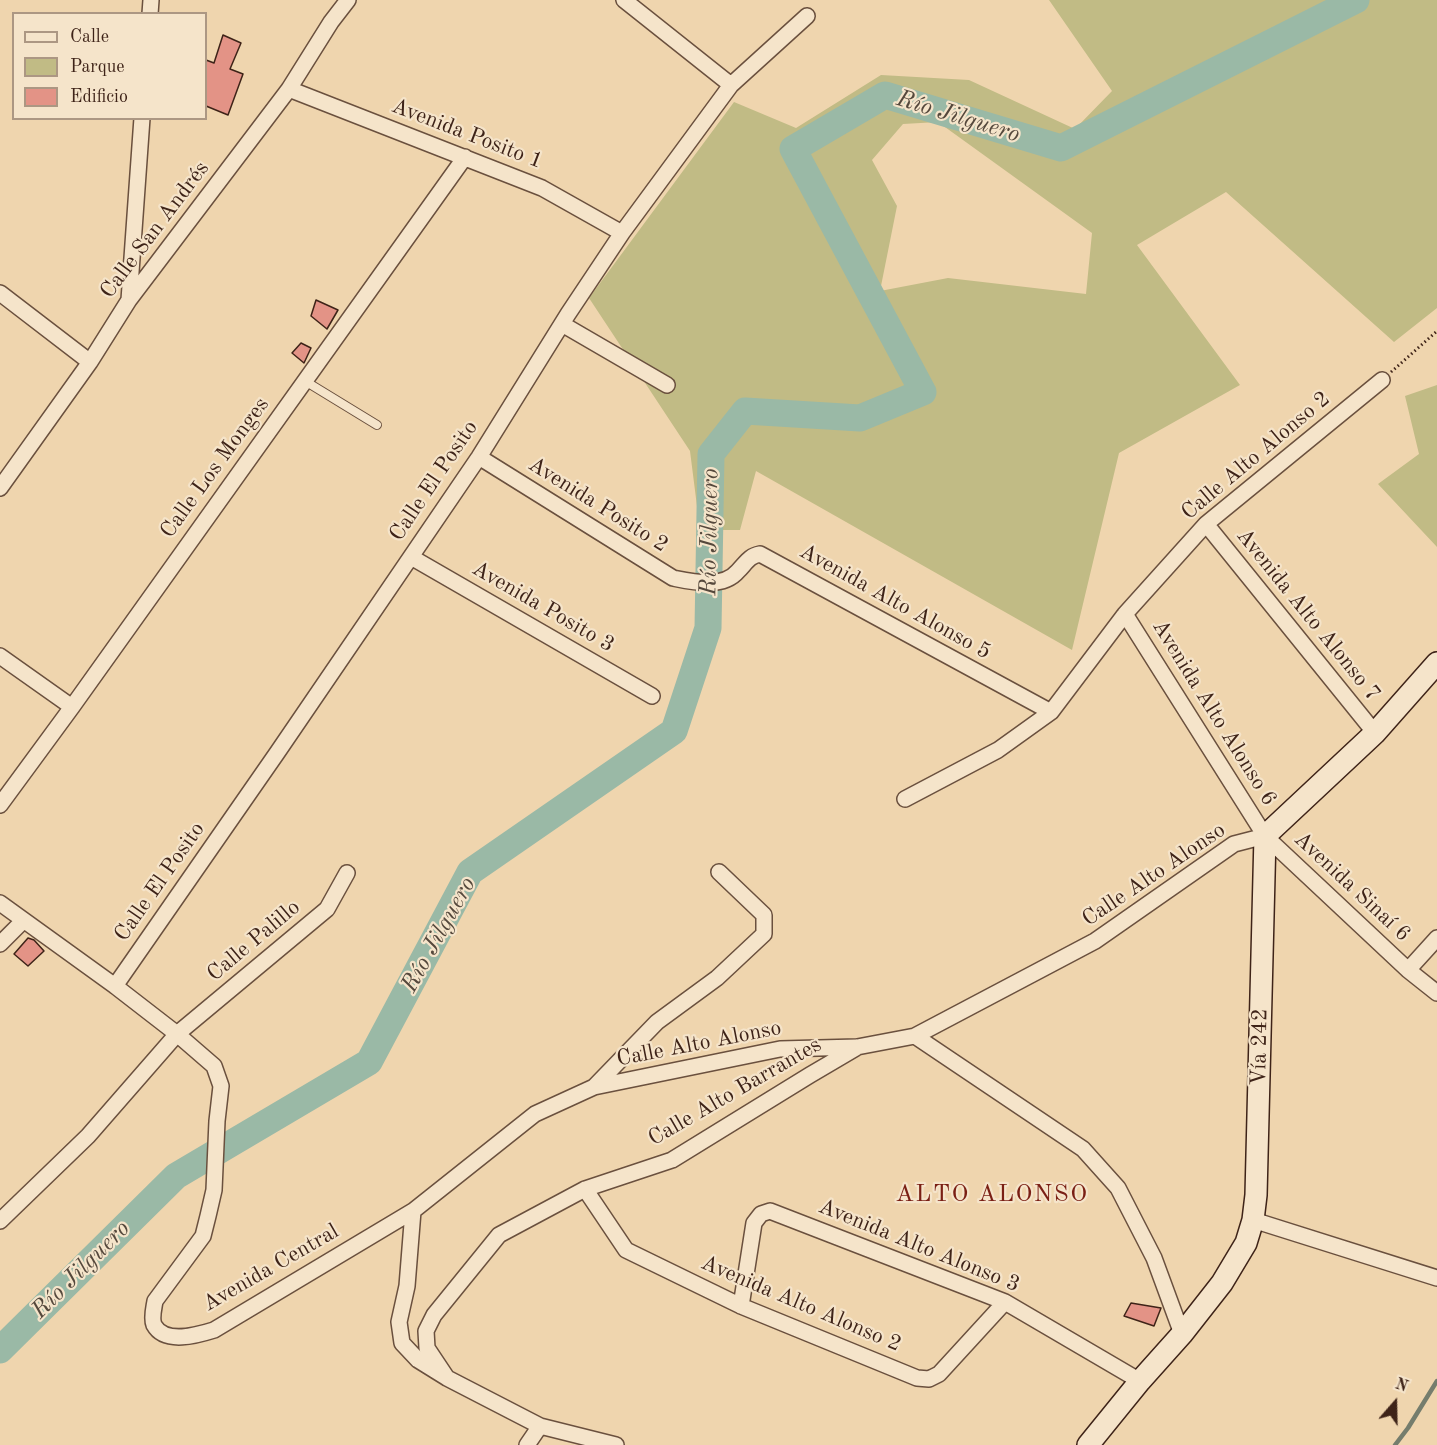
<!DOCTYPE html>
<html>
<head>
<meta charset="utf-8">
<style>
	body { margin:0 }
	#map { position:relative; width:1437px; height:1445px; overflow:hidden; background:#efd5ae; font-family:"Old Standard TT",serif }
	canvas { display:block }
	.legend { position:absolute; left:12px; top:12px; width:195px; height:108px; box-sizing:border-box; background:#f5e4ca; border:2px solid #ac9783; margin:0; padding:8px 10px; list-style:none; font-size:18px; color:#3e2318 }
	.legend li { display:flex; align-items:center; gap:12px; height:30px }
	.legend b { width:30px; border:2px solid #ac9783 }
	.north { position:absolute; left:1365px; top:1373px; width:60px; height:60px; -webkit-text-stroke:4px #f5e4ca; paint-order:stroke; rotate:20deg; font-size:16px; font-weight:700; line-height:24px; text-align:center; color:#3e2318 }
	.north::after { content:''; display:block; margin:auto; width:21px; height:27px; background:#3e2318; clip-path:polygon(50% 0,100% 100%,50% 72%,0 100%) }
</style>
</head>
<body>
<div id="map">
<canvas width="1437" height="1445"></canvas>
<ul class="legend">
<li><b style="height:8px;background:#f5e4ca"></b>Calle</li>
<li><b style="height:16px;background:#c1bb85"></b>Parque</li>
<li><b style="height:16px;background:#e39386"></b>Edificio</li>
</ul>
<div class="north">N</div>
</div>
<script>
const g = document.querySelector('canvas').getContext('2d');
g.lineJoin = 'round';
function paint(path, color) { g.fillStyle = color; g.fill(path, 'evenodd'); }
function trace(path, color, width, dash) { g.strokeStyle = color; g.lineWidth = width; g.lineCap = dash ? 'butt' : 'round'; g.setLineDash(dash || []); g.stroke(path); }
function write(font, color, halo, rows, align = 'center') {
  g.font = font + ' "Old Standard TT",serif'; g.lineWidth = 4.5; g.setLineDash([]); g.textBaseline = 'middle'; g.strokeStyle = halo; g.fillStyle = color; for (const [text, x, y, turn = 0] of rows) {
    g.save(); g.translate(x, y); g.rotate((+turn || 0) * Math.PI / 180); g.textAlign = isNaN(turn) ? turn : align; if (halo) g.strokeText(text, 0, 0); g.fillText(text, 0, 0); g.restore();
  }
}
paint(new Path2D(`
	M1049 0H1437V308L1394 342 1226 192 1137 245 1240 385 1119 453 1072 650 756 471 740 530H700L690 451 589 298 734 102 796 128 881 75 969 80 1075 129 1112 91ZM938 122 1092 233 1086 294 948 278 880 291 897 206 872 160 903 124Z
	M1437 385V547L1378 484 1419 454 1405 396Z`), '#c1bb85');
trace(new Path2D(`
	M1395 1445 1408 1428 1437 1381`), '#757d6d', 4.5);
trace(new Path2D(`
	M0 1350 176 1176 369 1062 470 872 674 731 708 628 711 454 745 411 860 418 923 392 793 149 885 95 1061 148 1356 0`), '#9ab9a6', 27);
const building = new Path2D(`
	M223 35 241 43 230 69 243 74 228 115 206 106V60L214 63Z
	M316 300 338 310 327 329 311 316Z
	M301 343 311 348 304 363 292 353Z
	M28 938 34 940 44 951 28 966 14 954Z
	M1131 1303 1161 1308 1154 1326 1124 1316Z`);
paint(building, '#e39386');
trace(building, '#3e2318', 1.5);
const lane = new Path2D(`
	M305 381 377 425`);
const street = new Path2D(`
	M624 0 731 85
	M150 14 151 0
	M289 89 542 188 622 233
	M0 293 90 362
	M129 300 142 118
	M562 324 667 385
	M479 457 673 578C693 582 723 589 738 571 746 563 749 556 760 554L1051 712
	M0 488 90 362 129 300 289 89 331 22 348 0
	M1206 524 1375 733
	M411 557 652 696
	M1125 614 1265 836 1408 970 1437 993
	M0 656 72 707
	M905 799 998 750 1051 712 1125 614 1206 524 1382 380
	M0 805 72 707 465 157
	M0 903 115 986 177 1034 214 1066 221 1086 217 1121 214 1190 208 1216 203 1236 155 1301C154 1308 151 1318 154 1325 165 1345 198 1335 214 1330L413 1211 535 1114 594 1087 780 1049 857 1047 915 1036 1095 941 1234 844 1265 836
	M0 944 23 921
	M1408 970 1437 938
	M115 986 277 753 479 457 568 314 622 233 731 85 807 16
	M915 1036 1083 1149 1118 1188 1154 1258 1182 1334
	M594 1087 657 1022 717 978 764 934V915L719 872
	M585 1189 626 1250 741 1306 917 1378 929 1379 939 1374 1005 1302
	M413 1211 407 1286 399 1322 402 1343 418 1360 447 1378 540 1426 616 1445
	M1253 1220 1437 1278
	M0 1221 88 1136 177 1034 327 909 347 873
	M741 1306 754 1223 761 1214 770 1211 1005 1302 1140 1381
	M447 1378 427 1348 426 1331 434 1315 499 1235 585 1189 672 1160 810 1075 856 1048
	M527 1445 540 1426`);
const secondary = new Path2D(`
	M1088 1445 1140 1381 1182 1334 1222 1283 1246 1243 1253 1220 1256 1195 1265 836 1375 733 1437 663`);
trace(lane, '#6a503e', 10);
trace(street, '#6a503e', 18);
trace(secondary, '#3e2318', 24);
trace(new Path2D(`
	M1391 372 1437 331`), '#3e2318', 3, [1.5, 3]);
trace(lane, '#f5e4ca', 8);
trace(street, '#f5e4ca', 15);
trace(secondary, '#f5e4ca', 21);
write('22px', '#3e2318', '#f5e4ca', [
	["Avenida Posito 1",467,134,21],
	["Calle San Andrés",155,230,-53],
	["Calle Alto Alonso 2",1256,456,-40],
	["Calle Los Monges",215,468,-54],
	["Calle El Posito",434,481,-56],
	["Avenida Posito 2",598,505,32],
	["Avenida Alto Alonso 5",895,602,29],
	["Avenida Posito 3",543,607,30],
	["Avenida Alto Alonso 7",1308,615,51],
	["Avenida Alto Alonso 6",1214,713,58],
	["Calle Alto Alonso",1154,875,-34],
	["Calle El Posito",160,882,-55],
	["Avenida Sinaí 6",1352,887,43],
	["Calle Palillo",254,941,-40],
	["Calle Alto Alonso",699,1044,-11],
	["Vía 242",1260,1047,-89],
	["Calle Alto Barrantes",735,1092,-30],
	["Avenida Alto Alonso 3",919,1246,22],
	["Avenida Central",271,1268,-30],
	["Avenida Alto Alonso 2",801,1304,23]
]);
write('italic 24px', '#55483c', '#f5e4ca', [
	["Río Jilguero",958,117,17],
	["Río Jilguero",710,532,-89],
	["Río Jilguero",439,935,-61],
	["Río Jilguero",81,1270,-45]
]);
g.letterSpacing = '1.5px';
write('24px', '#7a1f14', '#f5e4ca', [
	["ALTO ALONSO",992,1195]
]);
g.letterSpacing = '0px';
</script>
</body>
</html>
